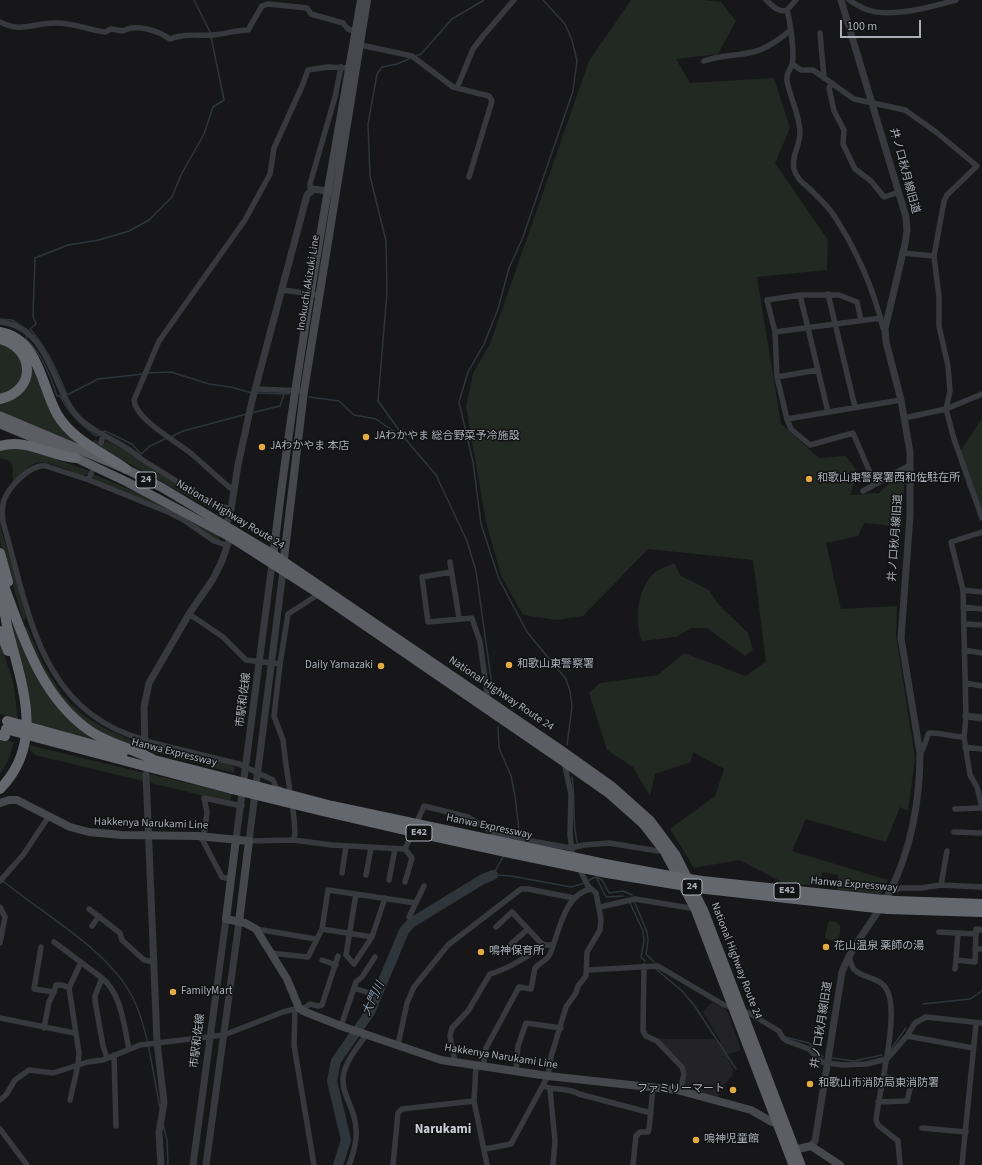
<!DOCTYPE html>
<html>
<head>
<meta charset="utf-8">
<style>
	body { margin:0 }
	#map { position:relative; width:982px; height:1165px; overflow:hidden; background:#171719; font-family:"Source Sans 3",sans-serif }
	canvas { display:block }
	.scale { position:absolute; left:840px; top:20px; width:81px; height:18px; box-sizing:border-box; border:2px solid #aaafb8; border-top:0; padding-left:5px; font-size:12px; line-height:14px; white-space:nowrap; color:#aaafb8; -webkit-text-stroke:3px #121214; paint-order:stroke }
</style>
</head>
<body>
<div id="map">
<canvas width="982" height="1165"></canvas>
<div class="scale">100 m</div>
</div>
<script>
const g = document.querySelector('canvas').getContext('2d');
g.lineJoin = 'round';
function paint(path, color) { g.fillStyle = color; g.fill(path, 'evenodd'); }
function trace(path, color, width, dash) { g.strokeStyle = color; g.lineWidth = width; g.lineCap = dash ? 'butt' : 'round'; g.setLineDash(dash || []); g.stroke(path); }
function write(font, color, halo, rows, align = 'center') {
  g.font = font + ' "Source Sans 3","Noto Sans JP",sans-serif'; g.lineWidth = 3; g.setLineDash([]); g.textBaseline = 'middle'; g.strokeStyle = halo; g.fillStyle = color; for (const [text, x, y, turn = 0] of rows) {
    g.save(); g.translate(x, y); g.rotate((+turn || 0) * Math.PI / 180); g.textAlign = isNaN(turn) ? turn : align; if (halo) g.strokeText(text, 0, 0); g.fillText(text, 0, 0); g.restore();
  }
}
paint(new Path2D(`
	M712 1002 727 1010 741 1050 726 1055 733 1069V1075L720 1089 718 1098 683 1090 687 1073 683 1063 657 1039H714L718 1043 721 1042 703 1012Z`), '#232326');
paint(new Path2D(`
	M631 0H702L721 2 736 21 718 54 676 59 690 83 774 78 790 128 775 163 828 240 827 270 757 277 781 424 819 458 846 456 858 472 850 495 879 493 905 468 902 527 864 523 858 536 826 543 841 609 897 606 896 636 915 758 908 811 900 807 886 842 806 819 792 851 888 880 883 892 880 895 837 891 838 875 823 872 817 886 782 882 739 860 694 868 670 829 715 796 724 769 693 752 691 762 655 774 650 796 633 767 607 750 589 693 600 683 658 675 684 653 746 676 766 661 753 560 648 549 583 616 557 620 523 615 501 575 486 522 466 407 473 373 490 344 589 61Z
	M0 342C18 348 31 371 17 387 13 391 5 393 0 396Z
	M30 359 48 404 100 454 0 412V401L11 398Z
	M982 418V511L967 487 961 450Z
	M95 439 102 444 107 441 130 452 140 462 226 509V514H221L104 450 93 442Z
	M14 447 45 455 89 471 87 474 82 476C72 472 47 459 36 463 28 465 20 476 14 482 10 471 19 461 0 458V449Z
	M93 474 162 503 219 536 220 540H217L186 519 93 479Z
	M0 526 19 588 26 619 23 620 0 541Z
	M674 563 681 576 709 590 719 605 748 633 753 650 745 656 707 628H691L676 637 642 641C634 620 637 590 654 573 659 569 668 566 674 563Z
	M11 617 42 683 111 745 30 722Z
	M27 627 44 666 61 693 72 705 83 715 102 727 139 744 140 747 148 749 153 745 230 764 234 767V773L140 749 123 744 87 725 49 684 24 628Z
	M0 643 13 681 18 719 0 714Z
	M0 739 14 742 8 761 0 774Z
	M29 745 232 794 230 801H225L151 783 149 776 143 774V781L35 755 30 750Z
	M830 921 836 922 840 926V934L836 942 825 938 828 923Z`), '#212922');
trace(new Path2D(`
	M543 0 565 24 572 40 577 61 573 91 523 237 509 268 498 309 484 344 468 372 459 402 473 462 481 524 499 579 527 632 566 679 570 691 572 707 567 745
	M416 56 421 54 452 19 484 0
	M411 58 397 64 382 67 377 74 368 124 370 176 386 241 387 292 378 401 407 441 436 475 467 541 476 571 493 693
	M0 319 12 320 29 331
	M27 336 26 339C42 354 50 375 57 396H60C68 413 81 424 96 436L98 435
	M146 373 171 372 209 384 231 387 252 393
	M143 374 98 379 67 395C57 371 48 349 30 329L36 324 33 316 35 258 68 245 99 240 129 231 149 220 172 197 181 175 204 134 213 107 224 100 210 32 194 0
	M257 393 289 394
	M309 397 339 401 354 415 376 419 406 440
	M251 413 280 406 284 394
	M103 432 105 431 132 444 141 454 150 446 167 438
	M171 437 183 431 247 414
	M498 727 499 748 511 776 515 796 519 830 515 837
	M572 777C576 799 571 823 578 845
	M504 855 493 875 511 876 571 887 585 883
	M596 877 606 897 623 896
	M597 877 602 880 609 893 623 891 632 895
	M3 881C44 915 109 950 133 998 148 1028 153 1075 160 1108
	M588 881 595 877
	M630 903 643 931 644 941 641 957 645 961
	M635 903 647 932 648 941 646 954 654 962
	M656 969 682 991 694 1005 736 1069
	M923 1004 970 999 982 991
	M785 1037 809 1043 823 1057
	M891 1049 906 1028
	M832 1058 854 1061 882 1055
	M163 1124 167 1140 168 1165`), '#2e363c', 1.5);
trace(new Path2D(`
	M338 1165 346 1140 332 1081 336 1061 370 1012 404 931 411 923 483 879 493 875`), '#2e363c', 10);
trace(new Path2D(`
	M766 0C773 6 778 13 787 10
	M796 0 787 10C790 21 795 54 792 64 790 71 786 72 787 81 790 98 800 115 800 133 800 146 791 156 794 169 797 181 807 185 815 194 821 200 828 207 833 214 856 249 873 287 883 328L885 329
	M849 0C854 3 860 7 865 9 890 19 931 7 956 0
	M0 22C20 33 34 23 55 23 72 22 88 30 105 32L111 29 123 31C135 23 159 31 170 39 185 33 197 36 213 35 225 34 236 30 248 30L262 6 268 4 307 8 311 14 343 23 348 29 358 32
	M820 33 824 78
	M356 44 412 56 453 87 489 96 492 101 469 177
	M704 61C720 55 737 56 753 52 767 49 780 39 791 30
	M792 64 801 70H813L854 99 905 110 936 132 977 166 947 195 944 201 934 256 939 297V326L948 366 950 391 946 409 954 439 982 518
	M832 83 829 88 834 111 844 130 843 144 855 169 871 181 884 197 899 192
	M457 88 473 49 483 36 514 0
	M310 192V184L335 97 341 67
	M902 253 934 256
	M283 290 319 295
	M828 294 855 407
	M800 295 828 412
	M861 320 857 302 839 295H800L767 300 775 332 777 377 787 419 901 400
	M0 322C52 328 50 389 80 419 97 436 123 441 141 459L212 503 231 509
	M775 332 881 318
	M777 377 818 370
	M256 389 304 391
	M904 418 946 409 982 394
	M787 419 791 429 810 445 853 433 875 484
	M101 443 103 435
	M89 480 91 473
	M234 491C220 480 208 468 194 456 180 443 135 420 134 400L159 341 245 220 270 174 274 148 303 84 308 70 328 67 350 68
	M863 491 910 465
	M982 532 951 542 963 590 966 716 964 737 970 775 977 787 982 807
	M450 562 459 618
	M451 572 422 577 428 622 472 618 480 642 488 700
	M963 590 982 592
	M963 607 982 609
	M189 614 223 637 246 660 280 664 274 716 283 740 286 765 294 818 295 834 293 840
	M964 624 982 625
	M964 650 982 653
	M280 664 288 614 319 594
	M965 683 982 686
	M145 740C39 712 29 611 3 522 2 515 2 507 4 500 9 487 31 463 46 466L89 480 168 512 184 520 214 541 226 545
	M145 741 239 764 273 780 277 789H280
	M965 747 982 749
	M920 753C925 748 925 740 929 733 940 732 953 737 964 737
	M564 762 571 794 570 835 572 851
	M955 809 982 808
	M954 832 982 833
	M198 836 202 839 222 877 230 879
	M204 836 207 812 204 798 242 806
	M249 841 293 840 332 845 405 849 424 806 468 817 497 835 571 848 584 845 609 843 658 851 665 850
	M342 873 346 846
	M366 875 371 848
	M389 880 395 849
	M0 881 23 855 49 816
	M405 882 412 858 405 849
	M941 885 947 851
	M889 893 900 888H921L941 885 982 887
	M356 894 346 955 354 964 372 937 385 898
	M0 907 5 917 0 943
	M600 907 635 899 696 909
	M89 909 120 933 122 940 144 960 154 962
	M409 917 424 886
	M92 926 99 916
	M496 927 512 912 541 943 545 945
	M256 929 316 939
	M322 929 328 890 416 903
	M939 932 958 933
	M976 934 958 933 956 960 975 962 976 929 982 930
	M54 942 102 978
	M511 944 528 929
	M41 947 34 989 54 992 49 1002 44 1028
	M975 949H982
	M270 953 308 957 322 929 372 937
	M849 955C850 960 851 968 856 971 866 979 880 977 887 990 900 1015 879 1090 876 1120L878 1125 898 1141 900 1165
	M322 960 336 965
	M644 966 643 1031 646 1036 657 1041 682 1067 684 1074 680 1091
	M955 969 956 960
	M588 970 658 966 724 1005 749 1013 779 1031 783 1038 787 1041 809 1049 822 1062 842 1065 866 1064 887 1059 907 1036 915 1023 926 1017 982 1023
	M69 988 79 1053 78 1065 70 1100
	M354 988 366 992
	M54 992 56 985H62L69 988 81 962
	M295 1009 294 1045 314 1165
	M301 1010 310 1004 318 1006 322 1005 338 956
	M0 1018 74 1033
	M341 1026 356 982 362 977 375 957
	M907 1036 973 1048
	M398 1045 407 1003 414 987 448 945 521 889H528L574 898
	M114 1055 116 1126
	M107 1058 103 1046 95 1001V996L102 978C122 994 124 1027 129 1049
	M455 1062 450 1036 452 1028 468 1011 490 974C509 969 529 955 545 945H552
	M476 1066 474 1101 487 1165
	M483 1067 486 1048 519 987 531 989 535 968C540 962 547 961 550 954 559 933 564 894 591 889
	M516 1070 518 1046 526 1023 561 1028
	M543 1086C556 1091 566 1087 579 1094L651 1113
	M550 1089 555 1141 553 1165
	M0 1100 6 1095 15 1080 29 1070 53 1073 88 1062 103 1060 140 1045 224 1035 283 1012 299 1008
	M878 1102 907 1101 911 1085 884 1076
	M922 1128 966 1132
	M0 1129 27 1165
	M485 1149 511 1144 548 1076 551 1057 566 1007 576 993 578 986 586 976 587 952 600 930 601 919 596 893 588 886 578 866
	M349 1165C355 1149 359 1134 354 1117 351 1104 342 1092 343 1078 345 1061 357 1048 366 1035
	M393 1165 398 1113 402 1109 474 1101
	M633 1165 636 1136 640 1132H648L649 1129 653 1088
	M962 1165 976 1024`), '#38393e', 5.5);
trace(new Path2D(`
	M225 525 230 516 238 465 252 401 307 195 314 189 332 192
	M966 716 982 718
	M145 748 144 707 149 683 189 614 213 579 222 561 230 537
	M146 774 157 1042 164 1103 159 1132 161 1165
	M236 839 272 564
	M249 841 283 571
	M811 1146 815 1141 842 972C853 943 874 921 889 893 911 851 920 800 920 753L901 638 910 516V452L901 400 886 342 885 329 905 244 907 231 906 217 841 0
	M193 1165 226 919
	M206 1165 239 922`), '#38393e', 7);
trace(new Path2D(`
	M273 559C294 372 329 186 361 0
	M283 567 304 391 367 0
	M0 803 9 800H17L70 827 89 832 122 835 198 836 249 841 239 922
	M236 839 226 919 245 923 256 929 287 979 299 1008 303 1011 341 1026 441 1060 548 1076 677 1090 751 1110 772 1122 781 1124
	M789 1151 811 1146 840 1165`), '#46484d', 8);
trace(new Path2D(`
	M0 416 126 469 161 487 273 554 561 750 613 787 650 820 676 855 704 911 801 1165
	M0 424 34 438 127 482 230 537 319 594 564 762 608 793 643 824 664 851 695 909 793 1165`), '#5d5e65', 9);
trace(new Path2D(`
	M0 332C39 339 41 385 57 414 72 440 102 452 126 469
	M0 339C35 348 37 391 0 399
	M0 446C26 438 51 456 76 458
	M0 553 8 582
	M0 575C21 630 38 695 90 731 111 745 135 749 156 761
	M0 631 8 651
	M40 730 123 753
	M0 735 5 736
	M39 738 232 789
	M150 759 233 780
	M0 789C47 741 20 681 7 626 5 615 3 604 2 592
	M605 864 670 876
	M607 873 674 884
	M702 881 873 899
	M706 889 867 907
	M895 901 982 904
	M888 909 982 912`), '#65676e', 10);
trace(new Path2D(`
	M7 721 40 730
	M6 729 39 738
	M233 780 332 806 605 864
	M232 789C356 820 481 848 607 873
	M670 876 702 881
	M674 884 706 889
	M873 899 895 901
	M867 907 888 909`), '#65676e', 10);
for (const [x, y, r, color] of [
	[366,437,4,"#e5ab43"],
	[262,447,4,"#e5ab43"],
	[809,479,4,"#e5ab43"],
	[509,665,4,"#e5ab43"],
	[381,666,4,"#e5ab43"],
	[826,947,4,"#e5ab43"],
	[481,952,4,"#e5ab43"],
	[173,992,4,"#e5ab43"],
	[810,1084,4,"#e5ab43"],
	[733,1090,4,"#e5ab43"],
	[696,1140,4,"#e5ab43"]
]) { const dot = new Path2D(); dot.arc(x, y, r, 0, 2 * Math.PI); g.fillStyle = color; g.fill(dot); trace(dot, '#121214', 1.5); }
for (const [x, y, w] of [
	[146,480,20],
	[419,833,26],
	[692,887,20],
	[787,891,26]
]) { const box = new Path2D(); box.roundRect(x - w / 2, y - 8, w, 16, 3); g.fillStyle = '#121214'; g.fill(box); trace(box, '#aaafb8', 1); }
write('bold 10px', '#aaafb8', null, [
	["24",146,480],
	["E42",419,833],
	["24",692,887],
	["E42",787,891]
]);
write('11px', '#aaafb8', '#121214', [
	["井ノ口秋月線旧道",904,171,75],
	["Inokuchi Akizuki Line",309,283,-81],
	["National Highway Route 24",230,515,31],
	["井ノ口秋月線旧道",896,538,-86],
	["National Highway Route 24",501,694,34],
	["市駅和佐線",244,700,-83],
	["Hanwa Expressway",174,753,14],
	["Hakkenya Narukami Line",151,824,2],
	["Hanwa Expressway",489,827,12],
	["Hanwa Expressway",854,885,5],
	["National Highway Route 24",736,961,69],
	["井ノ口秋月線旧道",822,1025,-81],
	["市駅和佐線",198,1041,-83],
	["Hakkenya Narukami Line",501,1057,9]
]);
write('11px', '#aaafb8', '#121214', [
	["JAわかやま 総合野菜予冷施設",374,437],
	["JAわかやま 本店",270,447],
	["和歌山東警察署西和佐駐在所",817,479],
	["和歌山東警察署",517,665],
	["Daily Yamazaki",373,666,"right"],
	["花山温泉 薬師の湯",834,947],
	["鳴神保育所",489,952],
	["FamilyMart",181,992],
	["和歌山市消防局東消防署",818,1084],
	["ファミリーマート",725,1090,"right"],
	["嗚神児童館",704,1140]
], 'left');
write('italic 12px', '#849cb0', '#121214', [
	["大門川",374,999,-65]
]);
write('bold 13px', '#cbced4', '#121214', [
	["Narukami",443,1130]
]);
</script>
</body>
</html>
